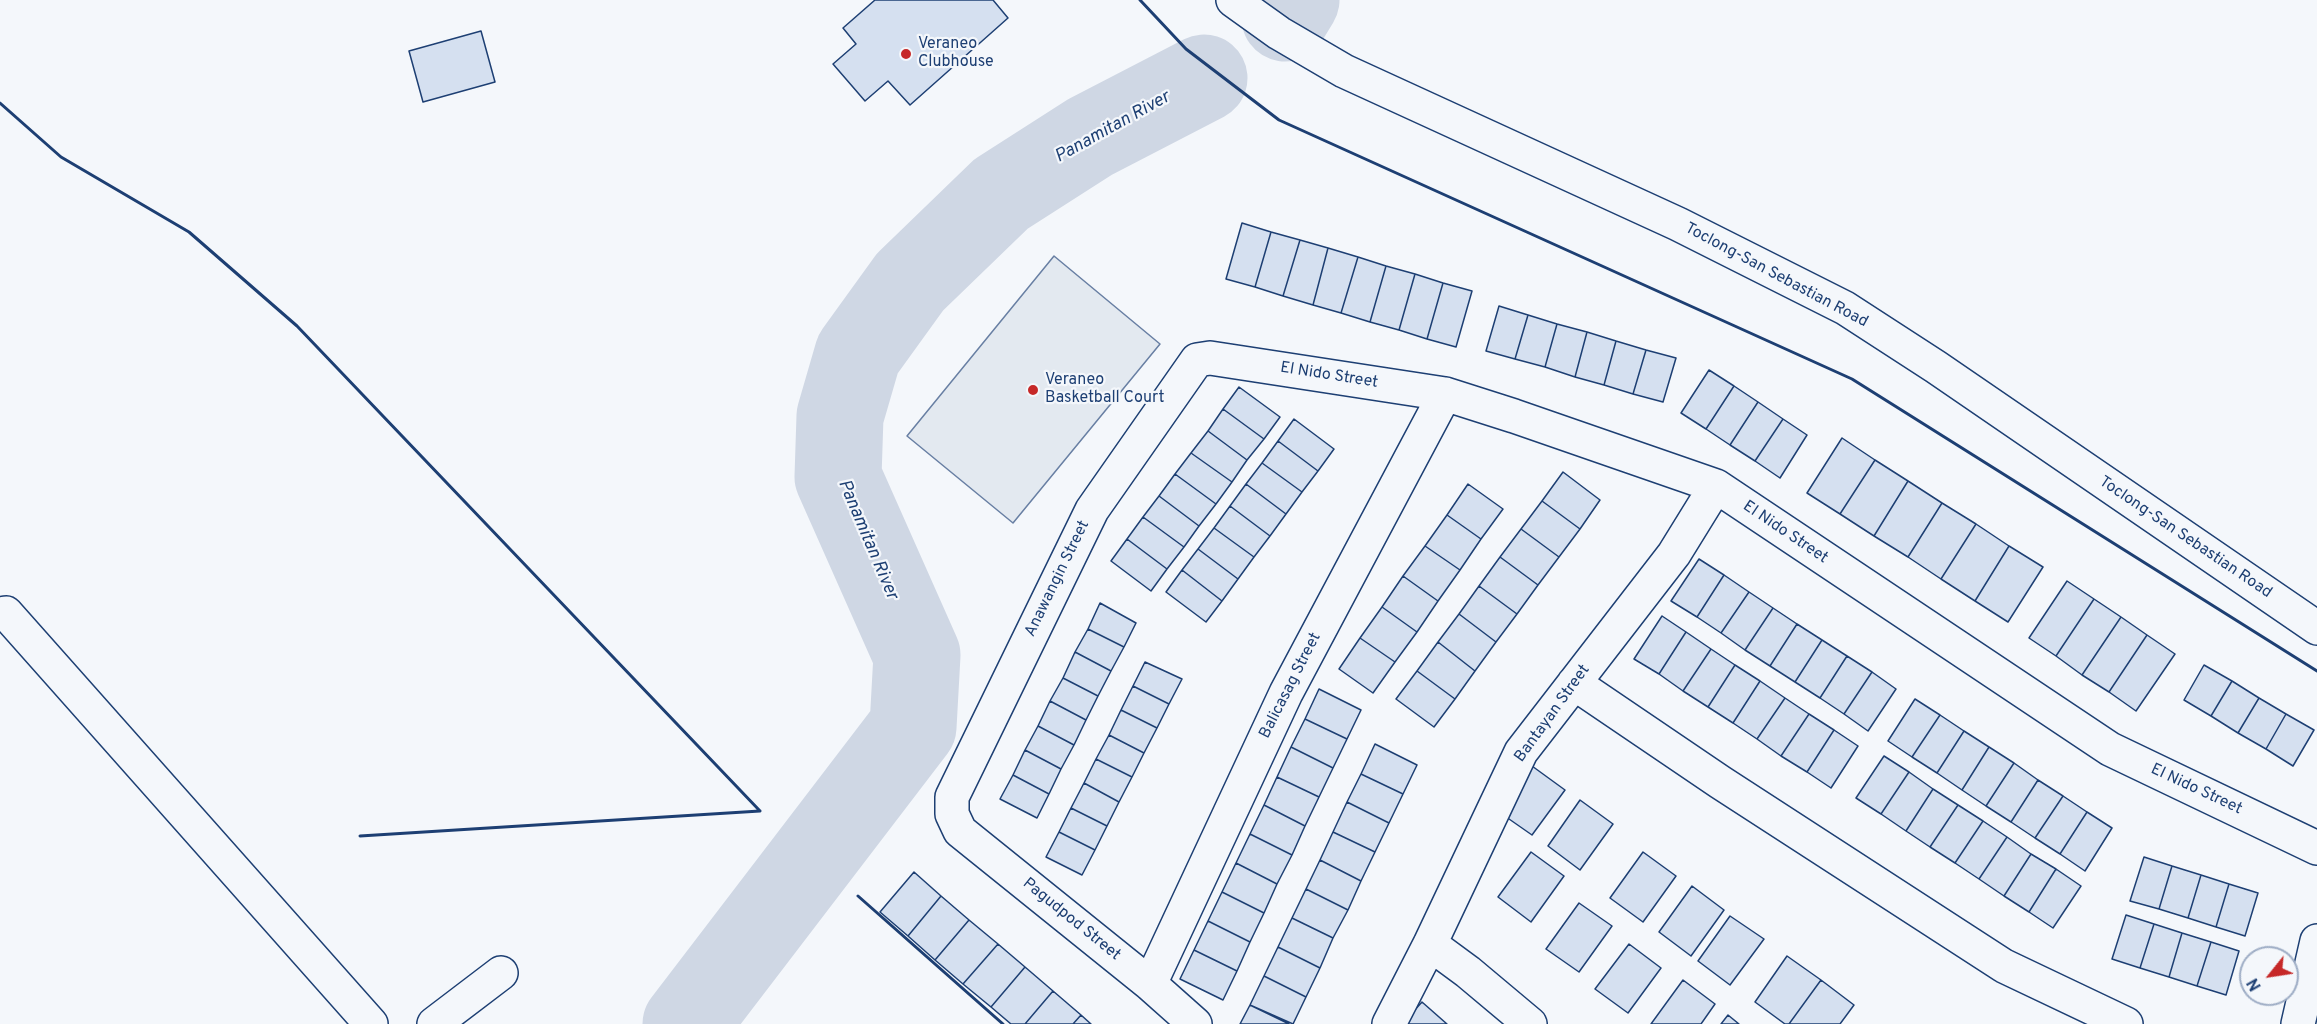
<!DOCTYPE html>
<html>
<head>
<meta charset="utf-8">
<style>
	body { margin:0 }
	#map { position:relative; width:2317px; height:1024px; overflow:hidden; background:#f4f7fb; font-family:Overpass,sans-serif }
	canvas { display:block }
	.north { position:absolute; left:2239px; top:946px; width:60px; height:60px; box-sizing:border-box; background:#f4f7fb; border:2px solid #9eadc5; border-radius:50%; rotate:240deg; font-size:16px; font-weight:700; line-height:24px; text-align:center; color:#1d3f73 }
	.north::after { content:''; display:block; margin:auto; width:21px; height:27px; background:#c62828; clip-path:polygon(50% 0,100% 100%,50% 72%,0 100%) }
</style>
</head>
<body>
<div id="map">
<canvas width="2317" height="1024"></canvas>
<div class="north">N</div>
</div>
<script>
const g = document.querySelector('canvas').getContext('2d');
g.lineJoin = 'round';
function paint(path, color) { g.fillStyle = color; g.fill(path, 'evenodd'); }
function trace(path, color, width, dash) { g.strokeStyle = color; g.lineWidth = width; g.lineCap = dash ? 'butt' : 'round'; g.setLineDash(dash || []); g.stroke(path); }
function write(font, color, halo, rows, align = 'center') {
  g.font = font + ' Overpass,sans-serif'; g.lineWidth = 4.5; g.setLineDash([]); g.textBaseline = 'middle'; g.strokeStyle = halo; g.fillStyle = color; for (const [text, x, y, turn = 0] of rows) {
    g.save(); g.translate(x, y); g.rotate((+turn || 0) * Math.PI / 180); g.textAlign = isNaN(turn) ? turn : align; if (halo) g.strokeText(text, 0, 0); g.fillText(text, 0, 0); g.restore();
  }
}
const green = new Path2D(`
	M1054 256 1160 344 1013 523 907 436Z`);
paint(green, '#e3e9f0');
trace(green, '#687fa3', 1.5);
trace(new Path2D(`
	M1285 18 1296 0
	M686 1024 913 727 917 655 838 477 840 416 858 354 910 282 1001 194 1090 137 1204 78`), '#cfd7e4', 87);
const building = new Path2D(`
	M875 0H993L1008 18 910 105 888 81 865 101 833 64 856 44 843 28Z
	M481 31 495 82 423 102 409 51Z
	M1242 223 1271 232 1255 287 1226 279Z
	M1271 232 1300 240 1283 296 1255 287Z
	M1300 240 1328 248 1313 305 1283 296Z
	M1328 248 1358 257 1341 313 1313 305Z
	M1358 257 1386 266 1370 322 1341 313Z
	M1386 266 1415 274 1399 330 1370 322Z
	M1415 274 1443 283 1427 339 1399 330Z
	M1443 283 1472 291 1456 347 1427 339Z
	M1499 306 1528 315 1515 359 1486 351Z
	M1528 315 1557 324 1545 367 1515 359Z
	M1557 324 1587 332 1575 377 1545 367Z
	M1587 332 1616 341 1604 385 1575 377Z
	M1616 341 1646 350 1633 394 1604 385Z
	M1646 350 1676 358 1663 402 1633 394Z
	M1709 370 1734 386 1706 429 1681 413Z
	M1734 386 1758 402 1730 445 1706 429Z
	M1239 387 1280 417 1264 439 1223 409Z
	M1758 402 1783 419 1755 461 1730 445Z
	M1223 409 1264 439 1247 460 1208 431Z
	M1294 419 1334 449 1318 471 1278 441Z
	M1783 419 1807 435 1780 478 1755 461Z
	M1208 431 1247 460 1232 482 1191 453Z
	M1842 438 1875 460 1840 514 1807 493Z
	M1278 441 1318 471 1302 492 1262 463Z
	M1191 453 1232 482 1216 504 1175 474Z
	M1875 460 1908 481 1874 536 1840 514Z
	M1262 463 1302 492 1286 514 1246 484Z
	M1563 472 1600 500 1580 529 1542 501Z
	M1175 474 1216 504 1199 526 1159 496Z
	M1908 481 1942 503 1908 557 1874 536Z
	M1246 484 1286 514 1270 536 1230 506Z
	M1468 484 1503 509 1481 539 1447 515Z
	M1159 496 1199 526 1184 547 1143 517Z
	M1542 501 1580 529 1559 557 1521 529Z
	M1942 503 1976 524 1941 579 1908 557Z
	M1230 506 1270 536 1254 557 1214 528Z
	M1447 515 1481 539 1460 570 1425 546Z
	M1143 517 1184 547 1167 569 1127 539Z
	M1976 524 2009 546 1975 601 1941 579Z
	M1214 528 1254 557 1238 579 1198 549Z
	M1521 529 1559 557 1538 585 1500 557Z
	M1127 539 1167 569 1151 591 1111 561Z
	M1425 546 1460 570 1438 601 1403 576Z
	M2009 546 2043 567 2008 622 1975 601Z
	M1198 549 1238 579 1222 601 1182 570Z
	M1500 557 1538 585 1517 614 1479 586Z
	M1699 559 1724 575 1697 617 1671 601Z
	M1182 570 1222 601 1206 622 1166 592Z
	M1724 575 1749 592 1721 633 1697 617Z
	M1403 576 1438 601 1417 632 1382 607Z
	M2067 581 2094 599 2056 656 2029 638Z
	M1479 586 1517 614 1496 642 1459 614Z
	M1749 592 1773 608 1745 650 1721 633Z
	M2094 599 2121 617 2082 675 2056 656Z
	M1100 603 1136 623 1124 647 1088 629Z
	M1382 607 1417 632 1395 662 1360 638Z
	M1773 608 1797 624 1770 666 1745 650Z
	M1459 614 1496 642 1475 671 1438 642Z
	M1662 616 1686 632 1659 674 1634 659Z
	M2121 617 2147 635 2109 692 2082 675Z
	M1797 624 1822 640 1795 682 1770 666Z
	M1088 629 1124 647 1111 671 1075 652Z
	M1686 632 1711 649 1683 691 1659 674Z
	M2147 635 2175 654 2136 711 2109 692Z
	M1360 638 1395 662 1373 693 1339 669Z
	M1822 640 1847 656 1820 698 1795 682Z
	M1438 642 1475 671 1455 699 1417 671Z
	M1711 649 1735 665 1708 707 1683 691Z
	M1075 652 1111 671 1098 696 1063 678Z
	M1847 656 1872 672 1844 714 1820 698Z
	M1145 662 1182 679 1169 704 1133 686Z
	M1735 665 1760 681 1733 723 1708 707Z
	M2204 665 2232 681 2211 716 2184 700Z
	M1417 671 1455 699 1434 727 1396 699Z
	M1872 672 1896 689 1868 731 1844 714Z
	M1063 678 1098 696 1086 720 1050 701Z
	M1760 681 1785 698 1757 739 1733 723Z
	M2232 681 2259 698 2238 733 2211 716Z
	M1133 686 1169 704 1157 728 1121 710Z
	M1319 689 1361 710 1347 739 1305 719Z
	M1785 698 1809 714 1781 756 1757 739Z
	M2259 698 2286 714 2266 749 2238 733Z
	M1915 699 1940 715 1912 757 1888 741Z
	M1050 701 1086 720 1074 745 1038 726Z
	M1121 710 1157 728 1144 753 1109 735Z
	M1809 714 1834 730 1807 772 1781 756Z
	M2286 714 2314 730 2293 766 2266 749Z
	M1940 715 1964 731 1937 773 1912 757Z
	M1305 719 1347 739 1333 768 1291 747Z
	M1038 726 1074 745 1061 769 1025 750Z
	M1834 730 1858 746 1831 788 1807 772Z
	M1964 731 1989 747 1962 790 1937 773Z
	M1109 735 1144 753 1132 777 1096 759Z
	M1375 744 1417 765 1403 794 1361 774Z
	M1291 747 1333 768 1319 797 1277 777Z
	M1989 747 2014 763 1986 806 1962 790Z
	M1025 750 1061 769 1049 794 1013 775Z
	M1884 756 1909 772 1881 814 1856 798Z
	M1096 759 1132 777 1119 802 1084 783Z
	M2014 763 2038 780 2011 822 1986 806Z
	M1532 766 1565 790 1532 835 1499 812Z
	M1909 772 1933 789 1906 831 1881 814Z
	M1361 774 1403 794 1389 823 1347 802Z
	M1013 775 1049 794 1037 818 1000 799Z
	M1277 777 1319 797 1305 826 1264 805Z
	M2038 780 2063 796 2035 838 2011 822Z
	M1084 783 1119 802 1107 826 1071 808Z
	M1933 789 1958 805 1930 847 1906 831Z
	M2063 796 2087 812 2060 854 2035 838Z
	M1580 800 1613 824 1580 870 1548 846Z
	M1347 802 1389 823 1375 852 1333 832Z
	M1264 805 1305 826 1292 855 1250 834Z
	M1958 805 1983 821 1955 863 1930 847Z
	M1071 808 1107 826 1095 850 1059 832Z
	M2087 812 2112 828 2085 871 2060 854Z
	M1983 821 2007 837 1979 879 1955 863Z
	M1059 832 1095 850 1082 875 1046 857Z
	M1333 832 1375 852 1361 881 1320 860Z
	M1250 834 1292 855 1277 884 1236 863Z
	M2007 837 2031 854 2004 896 1979 879Z
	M1531 852 1564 876 1531 922 1498 897Z
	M1643 852 1676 876 1643 922 1610 898Z
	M2031 854 2056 869 2029 912 2004 896Z
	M2144 857 2172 866 2159 909 2130 901Z
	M1320 860 1361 881 1348 910 1306 889Z
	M1236 863 1277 884 1264 913 1222 892Z
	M2172 866 2201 875 2188 918 2159 909Z
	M2056 869 2081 886 2053 928 2029 912Z
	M914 872 941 896 908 936 880 912Z
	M2201 875 2229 884 2216 927 2188 918Z
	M2229 884 2258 893 2245 936 2216 927Z
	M1692 886 1724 910 1691 956 1659 932Z
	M1306 889 1348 910 1333 938 1292 918Z
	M1222 892 1264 913 1250 942 1208 921Z
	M941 896 969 920 935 960 908 936Z
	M1579 903 1612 926 1579 972 1546 949Z
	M2126 915 2154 924 2140 968 2112 959Z
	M1730 916 1764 939 1730 985 1698 961Z
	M1292 918 1333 938 1320 968 1278 947Z
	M969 920 998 944 963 984 935 960Z
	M1208 921 1250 942 1237 971 1194 950Z
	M2154 924 2182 933 2169 977 2140 968Z
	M2182 933 2211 942 2197 986 2169 977Z
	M2211 942 2239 951 2226 995 2197 986Z
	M998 944 1025 967 991 1007 963 984Z
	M1629 944 1661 968 1628 1013 1595 989Z
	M1278 947 1320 968 1306 997 1264 976Z
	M1194 950 1237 971 1223 1000 1180 979Z
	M1787 956 1821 980 1789 1024H1785L1755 1002Z
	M1025 967 1053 991 1025 1024H1011L991 1007Z
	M1264 976 1306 997 1293 1024 1250 1005Z
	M1683 980 1715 1004 1701 1024H1651Z
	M1821 980 1854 1005 1840 1024H1789Z
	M1053 991 1081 1015 1073 1024H1025Z
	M1422 1002 1447 1024H1402Z
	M1250 1005 1289 1024H1240Z
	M1081 1015 1091 1024H1073Z
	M1728 1015 1739 1024H1721Z`);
paint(building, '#d5e0f0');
trace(building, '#1d3f73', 1.5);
const street = new Path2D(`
	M0 614 6 613 371 1024
	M1574 683 1720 782 2004 966 2126 1024
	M1430 944 1468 972 1530 1024
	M1150 984 1286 693 1445 394
	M434 1024 501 973
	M1195 1024 1150 984 960 831 952 814V797L1092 510 1197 360 1210 358 1445 394 1514 416 1716 486 2110 749 2317 848
	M1389 1024 1430 944 1521 752 1674 554 1716 486
	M2298 1024 2317 941`);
const secondary = new Path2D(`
	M1233 0 1279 33 1344 71 1678 224 1845 308 1936 367 2317 628`);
trace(street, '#1d3f73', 36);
trace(secondary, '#1d3f73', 36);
trace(street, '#f4f7fb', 33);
trace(secondary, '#f4f7fb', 33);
trace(new Path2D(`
	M1140 0 1186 49 1279 120 1852 379 2317 671
	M0 103 61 157 189 232 297 326 760 811
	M360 836 760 811
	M858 896 1003 1024`), '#1d3f73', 3);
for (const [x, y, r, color] of [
	[906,54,6,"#c62828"],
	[1033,390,6,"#c62828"]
]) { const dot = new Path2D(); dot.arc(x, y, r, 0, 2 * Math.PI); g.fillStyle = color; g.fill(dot); trace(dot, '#f4f7fb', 2); }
write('16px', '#1d3f73', '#f4f7fb', [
	["Veraneo",918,45],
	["Clubhouse",918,63],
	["Veraneo",1045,381],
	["Basketball Court",1045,399]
], 'left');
write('16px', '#1d3f73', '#f4f7fb', [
	["Toclong-San Sebastian Road",1776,276,28],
	["El Nido Street",1329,376,9],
	["El Nido Street",1785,533,34],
	["Toclong-San Sebastian Road",2185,538,34],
	["Anawangin Street",1058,579,-64],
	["Balicasag Street",1291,686,-63],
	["Bantayan Street",1553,714,-54],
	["El Nido Street",2196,790,25],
	["Pagudpod Street",1071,920,39]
]);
write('italic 18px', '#1d3f73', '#f4f7fb', [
	["Panamitan River",1113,128,-29],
	["Panamitan River",867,540,67]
]);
</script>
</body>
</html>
